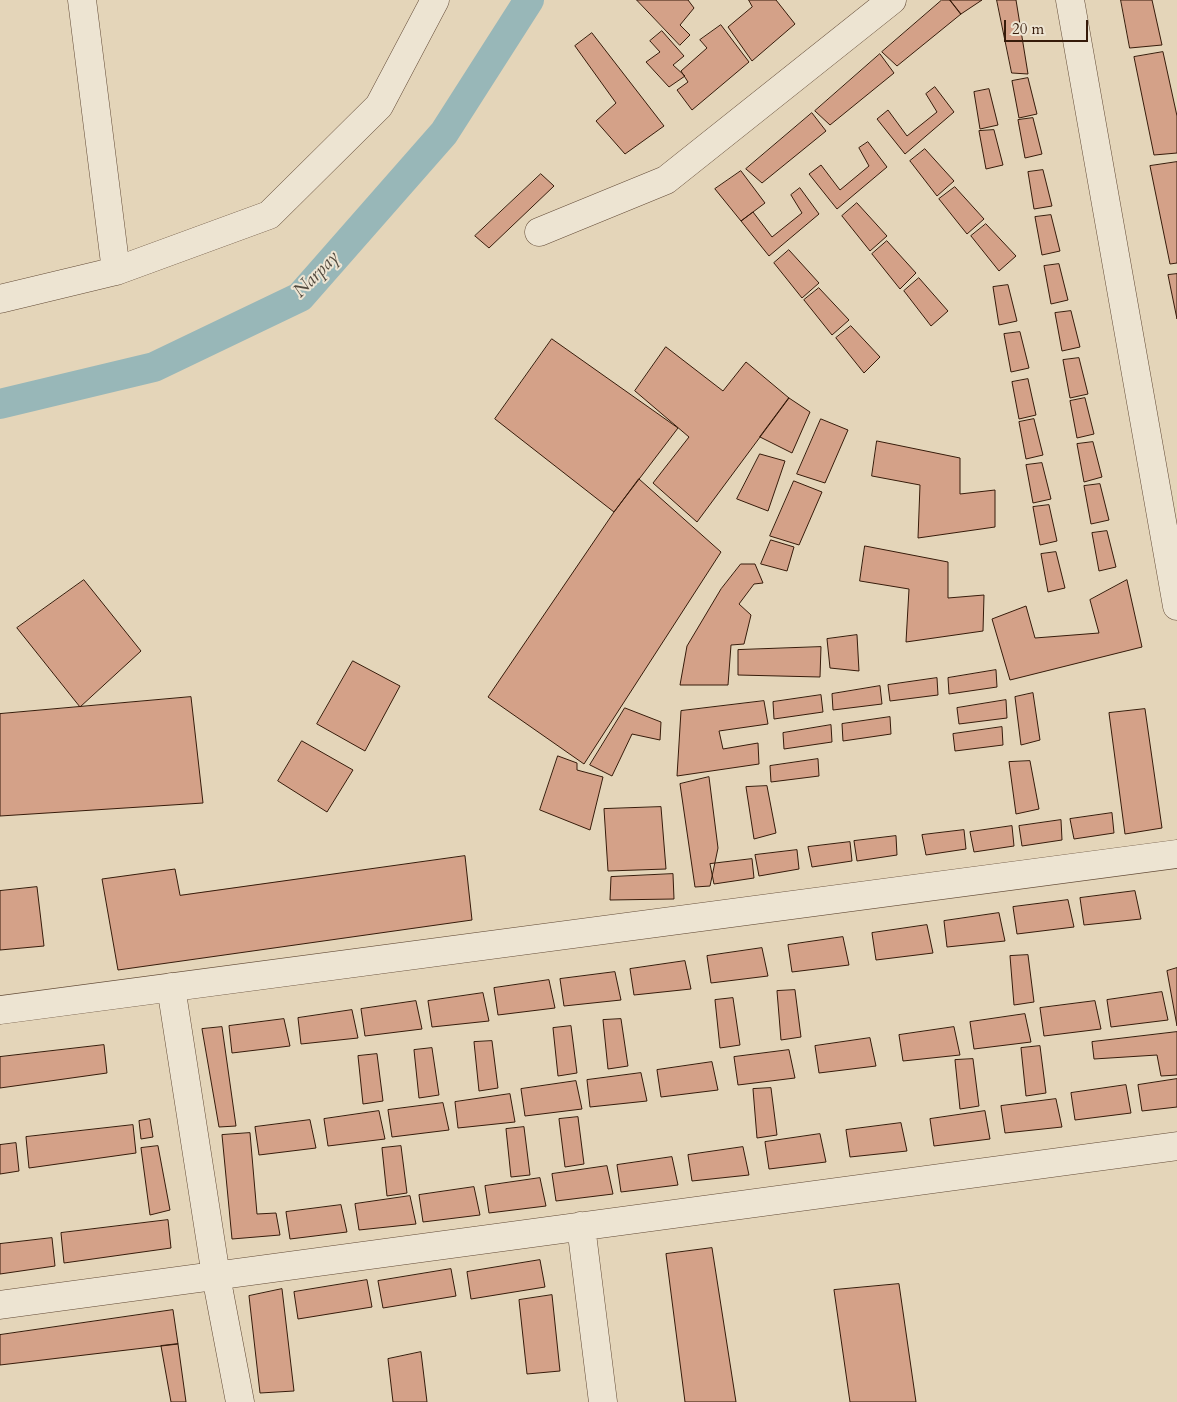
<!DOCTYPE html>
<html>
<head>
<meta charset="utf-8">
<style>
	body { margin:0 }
	#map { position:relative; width:1177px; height:1402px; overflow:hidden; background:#e4d5b9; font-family:Cardo,serif }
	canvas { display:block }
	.scale { position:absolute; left:1004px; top:20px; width:84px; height:22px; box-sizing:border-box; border:2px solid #361b0a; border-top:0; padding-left:6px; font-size:15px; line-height:18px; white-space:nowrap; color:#361b0a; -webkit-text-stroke:4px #ede4d2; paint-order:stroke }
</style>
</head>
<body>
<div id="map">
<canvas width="1177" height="1402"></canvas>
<div class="scale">20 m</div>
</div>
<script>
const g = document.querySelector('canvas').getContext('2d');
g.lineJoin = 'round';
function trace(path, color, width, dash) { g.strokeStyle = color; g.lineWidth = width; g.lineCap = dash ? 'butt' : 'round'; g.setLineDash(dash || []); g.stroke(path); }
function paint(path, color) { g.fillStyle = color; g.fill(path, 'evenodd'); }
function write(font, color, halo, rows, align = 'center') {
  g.font = font + ' Cardo,serif'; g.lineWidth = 4; g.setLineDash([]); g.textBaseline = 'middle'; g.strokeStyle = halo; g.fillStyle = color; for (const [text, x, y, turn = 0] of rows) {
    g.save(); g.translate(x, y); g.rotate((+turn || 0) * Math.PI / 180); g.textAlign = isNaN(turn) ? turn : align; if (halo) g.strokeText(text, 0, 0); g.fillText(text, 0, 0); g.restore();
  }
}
trace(new Path2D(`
	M0 404 154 367 300 297 444 133 529 0`), '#98b7b8', 30);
const building = new Path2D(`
	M637 0H688L694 8 680 25 690 35 680 45Z
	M749 0H776L795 24 752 61 728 27 752 7Z
	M942 0H950L961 14 897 66 882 52Z
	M950 0H982L961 14Z
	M997 0H1016L1028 74 1012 73Z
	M1121 0H1152L1162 45 1130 48Z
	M721 25 749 62 692 110 677 90 688 82 681 71 707 48 700 40Z
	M662 31 684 56 673 65 685 76 669 87 646 62 660 52 650 41Z
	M592 33 664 126 625 154 596 121 616 103 575 46Z
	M1163 52 1177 116V153L1154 155 1134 57Z
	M880 54 894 73 830 125 815 111Z
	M1028 78 1037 114 1019 118 1012 81Z
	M935 87 954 112 905 154 877 119 888 110 907 136 937 112 926 94Z
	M989 89 998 125 980 129 974 92Z
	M812 113 826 131 762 183 746 169Z
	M1033 118 1042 154 1025 158 1018 120Z
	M994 130 1003 165 986 169 979 131Z
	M868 142 887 167 837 209 809 174 821 165 840 190 869 166 859 148Z
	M925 149 954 181 937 196 910 161Z
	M1177 162V263L1170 264 1150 166Z
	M1043 170 1052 206 1034 209 1028 172Z
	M741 171 765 203 741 221 715 189Z
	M541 174 554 186 489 248 475 236Z
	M955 187 984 219 967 234 939 199Z
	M800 188 819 214 769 256 741 221 753 212 772 237 802 213 791 195Z
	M857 203 887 236 870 251 842 216Z
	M1051 215 1060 251 1042 255 1035 217Z
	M986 224 1016 256 999 271 971 236Z
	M887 241 916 273 900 289 872 254Z
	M789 250 819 283 802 298 774 263Z
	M1059 264 1068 300 1051 304 1044 266Z
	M1177 274V319L1168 275Z
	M919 278 948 311 931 326 904 291Z
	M1008 285 1017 321 999 325 993 287Z
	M819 288 849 320 832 335 804 300Z
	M1071 311 1080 347 1062 351 1055 313Z
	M851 326 880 357 864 373 836 338Z
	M1020 332 1029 368 1011 372 1004 334Z
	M552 339 678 428 614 512 495 419Z
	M666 347 723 391 746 362 789 398 697 522 653 483 689 437 635 391Z
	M1079 358 1088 394 1070 398 1063 360Z
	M1028 379 1036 415 1019 419 1012 382Z
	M789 398 810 412 792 453 760 437Z
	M1085 398 1094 434 1077 438 1070 401Z
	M821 419 848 430 825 483 797 474Z
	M1034 419 1043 455 1026 459 1019 422Z
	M877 441 960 458V494L995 490V527L918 538 920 485 872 476Z
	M1093 442 1102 477 1084 482 1077 444Z
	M760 454 785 461 768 511 737 499Z
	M1042 463 1051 499 1033 503 1026 465Z
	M639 479 721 552 584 764 488 697 614 512Z
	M794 481 822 492 799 545 770 536Z
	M1100 484 1109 520 1091 524 1084 486Z
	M1049 505 1057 541 1040 545 1033 507Z
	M1107 531 1116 567 1099 571 1092 533Z
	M771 540 794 547 787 571 761 564Z
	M865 546 948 562V598L984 595 983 631 906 642 909 589 860 581Z
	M1056 552 1065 588 1048 592 1041 554Z
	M741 564H755L763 583 754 584 739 604 751 615 744 644 731 645 728 685H680L687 646 721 589Z
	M84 580 141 651 80 707 17 628Z
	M1127 580 1142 647 1010 680 992 619 1026 606 1035 638 1099 633 1090 600Z
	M857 635 859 671 830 668 827 639Z
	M821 647 820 677 738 675V650Z
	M353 661 400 686 365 751 317 724Z
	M996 670 997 687 949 694 948 678Z
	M937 678 938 695 890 701 888 685Z
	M880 686 882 704 833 710 832 694Z
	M1033 693 1040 740 1021 745 1015 697Z
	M821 695 823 712 774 719 773 702Z
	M191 697 203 803 0 816V714Z
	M1006 700 1007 718 959 724 957 708Z
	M764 701 768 724 719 731 723 749 758 743 759 764 677 776 681 711Z
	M625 708 661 722 660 740 632 734 612 776 590 765Z
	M1145 709 1162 828 1125 834 1109 713Z
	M890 717 891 734 843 741 842 724Z
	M831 725 832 742 784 749 783 733Z
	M1002 727 1003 745 955 751 953 734Z
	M302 741 353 770 327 812 278 781Z
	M558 756 577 763V770L603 777 590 830 540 810Z
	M818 759 819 776 771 782 770 766Z
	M1030 761 1039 809 1016 814 1009 762Z
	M709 777 718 848 710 886 695 887 680 784Z
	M767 786 776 833 754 839 746 787Z
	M661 807 666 869 608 871 604 809Z
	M1112 813 1114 833 1074 839 1070 819Z
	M1061 820 1062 840 1022 846 1019 826Z
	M1012 826 1014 846 974 852 970 832Z
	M964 830 966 849 926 855 922 835Z
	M896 836 897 855 857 861 854 841Z
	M850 842 852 861 812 867 808 847Z
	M797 850 799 869 759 876 755 855Z
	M465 856 472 920 118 970 102 879 175 869 180 895Z
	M752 859 754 878 714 884 710 864Z
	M673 874 674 899 610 900 611 877Z
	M37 887 44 946 0 950V891Z
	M1135 891 1141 919 1084 925 1080 898Z
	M1068 900 1074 927 1017 934 1013 907Z
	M999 913 1005 941 947 947 944 921Z
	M927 925 933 953 876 960 872 933Z
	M843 937 849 965 792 972 788 945Z
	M762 948 768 976 711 983 707 956Z
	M1028 955 1034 1002 1014 1005 1010 956Z
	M685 961 691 989 634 995 630 969Z
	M1177 968V1026L1167 971Z
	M615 972 621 1000 564 1006 560 979Z
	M549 980 555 1008 498 1015 494 988Z
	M795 990 801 1037 781 1040 777 991Z
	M1162 992 1168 1020 1111 1027 1107 1000Z
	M483 993 489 1021 432 1027 428 1001Z
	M733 998 740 1045 720 1048 715 1000Z
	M416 1001 422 1029 365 1036 361 1009Z
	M1095 1001 1101 1029 1044 1036 1040 1008Z
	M352 1010 358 1038 301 1044 298 1018Z
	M1025 1014 1031 1042 974 1049 970 1022Z
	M284 1019 290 1046 232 1053 229 1026Z
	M621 1019 628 1066 608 1069 603 1020Z
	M571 1026 577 1073 558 1076 553 1028Z
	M222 1027 236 1126 219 1127 202 1029Z
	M954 1027 960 1055 903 1061 899 1035Z
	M1177 1032V1075L1161 1076 1157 1055 1094 1059 1092 1042Z
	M870 1038 876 1066 819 1073 815 1046Z
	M492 1041 498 1088 479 1091 474 1042Z
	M104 1045 107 1073 0 1088V1057Z
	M1040 1046 1046 1093 1026 1096 1021 1048Z
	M432 1048 439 1095 419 1098 414 1050Z
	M789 1050 795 1078 738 1085 734 1057Z
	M377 1054 383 1101 363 1104 358 1056Z
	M973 1059 979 1106 960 1109 955 1060Z
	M712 1062 718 1090 661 1097 657 1070Z
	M641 1073 647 1101 590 1107 587 1080Z
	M1177 1079V1107L1142 1111 1138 1085Z
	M576 1081 582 1109 525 1116 521 1089Z
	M1126 1085 1131 1113 1075 1120 1071 1093Z
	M771 1088 777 1135 757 1138 753 1089Z
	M510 1094 515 1122 458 1128 455 1102Z
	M1056 1099 1062 1127 1005 1133 1001 1106Z
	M443 1103 449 1130 392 1137 388 1110Z
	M379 1111 385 1139 328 1146 324 1119Z
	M985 1111 990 1139 934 1146 930 1119Z
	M578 1117 584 1164 565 1167 559 1119Z
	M150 1119 153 1137 141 1139 139 1121Z
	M310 1120 316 1148 259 1155 255 1127Z
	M901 1123 907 1151 850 1157 846 1130Z
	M133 1125 136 1153 29 1168 26 1137Z
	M524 1127 530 1175 511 1177 506 1129Z
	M250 1133 257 1214 276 1213 280 1235 232 1239 222 1135Z
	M820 1134 826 1162 769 1169 765 1142Z
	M16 1143 19 1171 0 1174V1145Z
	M158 1146 170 1210 150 1215 141 1148Z
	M401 1146 407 1193 387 1196 382 1148Z
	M743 1147 749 1175 692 1181 688 1155Z
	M672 1157 678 1185 621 1192 617 1165Z
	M607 1166 613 1194 556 1201 552 1174Z
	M540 1178 546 1206 489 1213 485 1186Z
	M474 1187 480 1215 423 1222 419 1195Z
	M410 1196 416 1224 359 1230 355 1204Z
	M341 1205 347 1232 290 1239 286 1212Z
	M168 1220 171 1248 64 1263 61 1233Z
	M52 1238 55 1266 0 1274V1244Z
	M712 1248 736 1402H685L666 1254Z
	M540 1260 545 1287 471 1299 467 1272Z
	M451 1269 456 1296 383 1308 378 1281Z
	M367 1280 372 1307 298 1319 294 1292Z
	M899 1284 916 1402H850L834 1290Z
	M282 1289 294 1391 260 1393 249 1296Z
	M552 1295 560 1371 527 1374 519 1300Z
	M173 1310 178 1344 0 1365V1335Z
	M178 1344 186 1402H171L161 1346Z
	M421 1352 427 1402H393L388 1359Z`);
paint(building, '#d4a188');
trace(building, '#361b0a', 1);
const street = new Path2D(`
	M82 0 116 271
	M1070 0 1177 606
	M539 232 666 180 892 0
	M0 299 116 271 269 215 379 106 435 0
	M171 987 216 1276 240 1402
	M0 1010 1177 854
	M581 1226 603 1402
	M0 1305 1177 1146`);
trace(street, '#624a36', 29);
trace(street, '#ede4d2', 28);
write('italic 19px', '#534a3e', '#ede4d2', [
	["Narpay",317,275,-46]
]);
</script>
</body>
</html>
